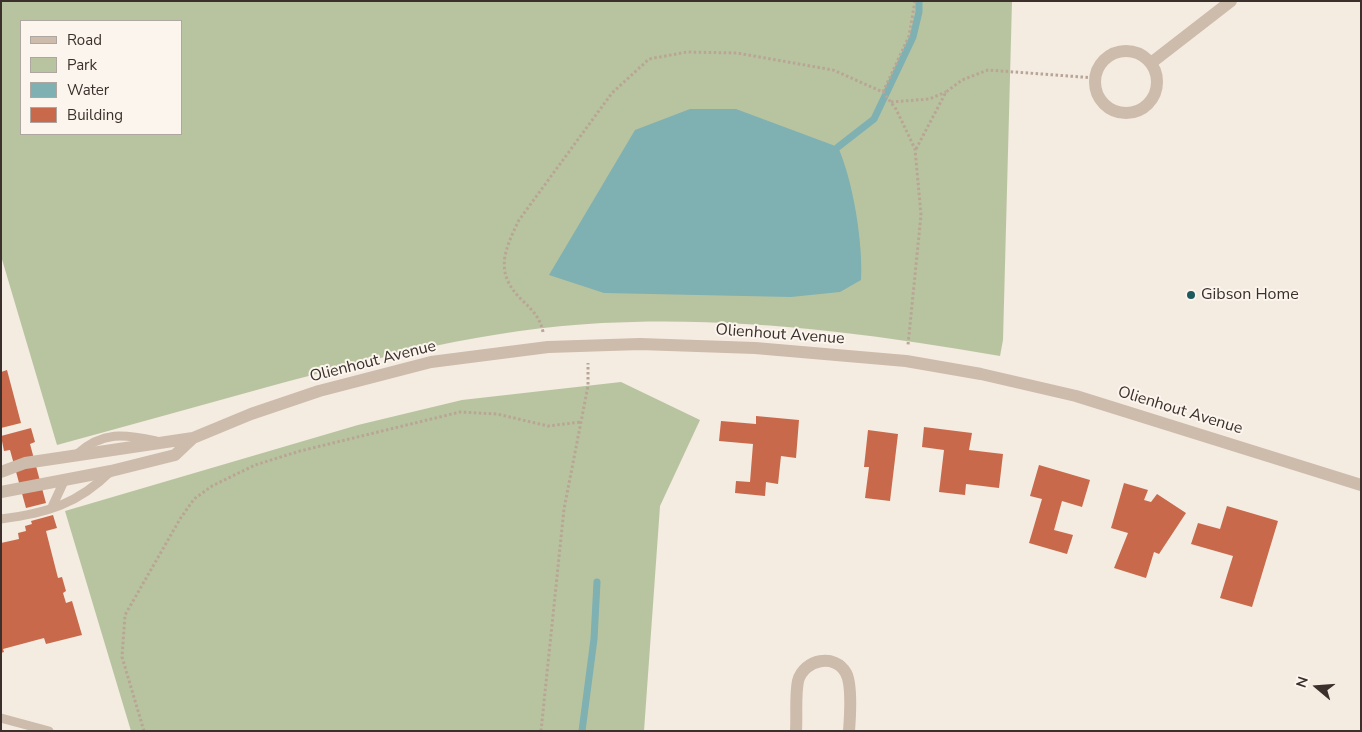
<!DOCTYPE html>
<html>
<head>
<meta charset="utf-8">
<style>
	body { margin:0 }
	#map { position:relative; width:1362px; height:732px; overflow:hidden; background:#f4ebe1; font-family:"Nunito Sans",sans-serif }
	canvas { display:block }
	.frame { position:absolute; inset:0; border:2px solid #3b302b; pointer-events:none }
	.legend { position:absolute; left:20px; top:20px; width:162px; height:115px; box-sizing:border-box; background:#fbf5ee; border:1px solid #aea6a0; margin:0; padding:6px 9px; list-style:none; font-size:15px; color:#3b302b }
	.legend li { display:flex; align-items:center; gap:10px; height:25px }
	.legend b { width:25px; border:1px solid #aea6a0 }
	.north { position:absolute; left:1292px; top:662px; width:50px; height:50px; -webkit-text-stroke:4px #fbf5ee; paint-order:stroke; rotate:288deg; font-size:14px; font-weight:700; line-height:20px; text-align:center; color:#3b302b }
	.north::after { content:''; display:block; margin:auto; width:18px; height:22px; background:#3b302b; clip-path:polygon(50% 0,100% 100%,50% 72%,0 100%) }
</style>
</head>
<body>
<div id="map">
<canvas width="1362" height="732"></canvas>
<div class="frame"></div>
<ul class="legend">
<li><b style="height:6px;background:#cdbbac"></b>Road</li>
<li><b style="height:14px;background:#b8c4a0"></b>Park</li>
<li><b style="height:14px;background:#7fb0b2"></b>Water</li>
<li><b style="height:14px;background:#c8694b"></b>Building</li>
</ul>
<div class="north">N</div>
</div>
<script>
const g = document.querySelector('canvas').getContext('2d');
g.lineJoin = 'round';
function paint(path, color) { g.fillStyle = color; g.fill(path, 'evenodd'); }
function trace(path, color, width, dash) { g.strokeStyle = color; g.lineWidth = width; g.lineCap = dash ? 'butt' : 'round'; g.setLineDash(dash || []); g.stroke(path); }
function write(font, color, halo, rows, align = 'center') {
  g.font = font + ' "Nunito Sans",sans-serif'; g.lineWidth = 4; g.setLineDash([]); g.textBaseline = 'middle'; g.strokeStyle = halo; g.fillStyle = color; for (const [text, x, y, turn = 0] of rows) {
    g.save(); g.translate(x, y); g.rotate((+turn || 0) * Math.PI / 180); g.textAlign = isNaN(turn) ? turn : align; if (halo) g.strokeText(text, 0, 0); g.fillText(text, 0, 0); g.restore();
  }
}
paint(new Path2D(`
	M1 1H1012L1003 340 1000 356C869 333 735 316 602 323 489 329 379 357 271 386 200 406 129 425 57 445L1 256ZM21 21H181V134H21Z
	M621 382 700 420 660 506 644 731H131L65 511 358 425 462 400Z`), '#b8c4a0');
paint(new Path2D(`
	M690 109H736L838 147C853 181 863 242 861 280L840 292 791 297 604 293 549 275 635 130Z`), '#7fb0b2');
trace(new Path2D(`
	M838 147 874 119 913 37 919 12V1
	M582 731 594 639 597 582`), '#7fb0b2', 7);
paint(new Path2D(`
	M7 370 21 423 1 428V372Z
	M756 416 799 420 796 458 781 456 778 484 766 482 765 496 735 493 736 481 750 482 753 444 719 441 721 421 756 424Z
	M924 427 972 433 969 450 1003 454 999 488 966 484 965 495 939 492 944 450 922 447Z
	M31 428 35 442 30 444 46 503 26 508 10 450 4 451 1 436Z
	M868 430 898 434 890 501 865 498 869 467H864Z
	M1039 465 1090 480 1082 507 1062 501 1054 530 1073 535 1067 554 1029 543 1042 499 1030 496Z
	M1124 483 1148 490 1144 500 1151 502 1157 494 1186 513 1159 554 1154 552 1146 578 1114 568 1128 533 1111 528Z
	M1227 506 1278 521 1252 607 1220 598 1233 556 1191 544 1198 523 1220 529Z
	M53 515 57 528 46 531 58 578 62 577 66 591 63 593 66 603 72 601 82 635 46 644 44 638 3 649 4 652 1 653V543L19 539 18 533 26 531 25 526 32 524 31 521Z`), '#c8694b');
trace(new Path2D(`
	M883 92 909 36 915 1
	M891 102 929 99 946 92
	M916 149 946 92 962 80 988 70 1095 78
	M543 332C540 317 532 310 522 300 494 273 504 251 519 220L612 93 649 59 687 52 737 53 833 70 883 92 896 109 915 149 921 215 908 345
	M144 731 122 657 125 615 180 519 194 499 212 486 255 465 300 451 460 412 497 414 548 426 581 422
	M541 731 564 509 588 386V363`), '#b9a596', 3, [2.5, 2.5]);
trace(new Path2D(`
	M77 454C103 431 124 434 156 441
	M52 507 65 479
	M1 519C47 513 78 504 111 471
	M1 718 49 731`), '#cdbbac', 9);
trace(new Path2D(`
	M1095 82a31 31 0 1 1 62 0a31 31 0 1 1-62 0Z
	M1151 63 1231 1
	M1 472 25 463 193 438 251 414 319 391 431 362 548 347 640 344 755 348 906 361 981 374 1076 396 1361 485
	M1 492 111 471 175 455 193 438
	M796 731C797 715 795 696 798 681 804 659 835 653 846 673 852 684 850 718 849 731`), '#cdbbac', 12);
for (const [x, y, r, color] of [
	[1191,295,5,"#1f5a5e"]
]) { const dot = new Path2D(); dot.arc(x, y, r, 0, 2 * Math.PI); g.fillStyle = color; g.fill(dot); trace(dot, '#fbf5ee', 2); }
write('16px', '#3b302b', '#fbf5ee', [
	["Gibson Home",1201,295]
], 'left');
write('16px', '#3b302b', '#fbf5ee', [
	["Olienhout Avenue",780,335,4],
	["Olienhout Avenue",373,362,-14],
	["Olienhout Avenue",1180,411,17]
]);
</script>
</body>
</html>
